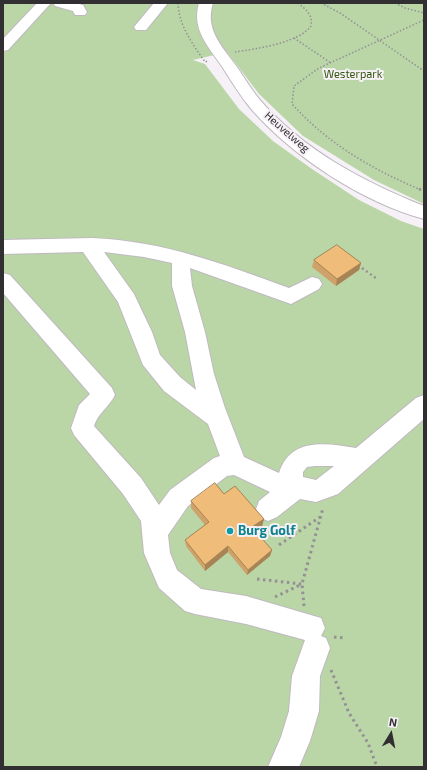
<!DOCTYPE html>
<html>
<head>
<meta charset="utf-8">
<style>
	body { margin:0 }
	#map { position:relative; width:427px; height:770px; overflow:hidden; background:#f6f1f6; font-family:"Exo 2",sans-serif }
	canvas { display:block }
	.frame { position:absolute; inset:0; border:4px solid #322f32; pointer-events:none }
	.north { position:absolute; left:371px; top:714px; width:40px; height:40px; -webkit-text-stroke:3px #f6f1f6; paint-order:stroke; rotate:10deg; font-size:11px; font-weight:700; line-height:16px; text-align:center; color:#322f32 }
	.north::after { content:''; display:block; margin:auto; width:14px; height:18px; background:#322f32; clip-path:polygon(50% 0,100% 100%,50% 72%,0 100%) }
</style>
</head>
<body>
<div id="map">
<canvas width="427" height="770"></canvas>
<div class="frame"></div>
<div class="north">N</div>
</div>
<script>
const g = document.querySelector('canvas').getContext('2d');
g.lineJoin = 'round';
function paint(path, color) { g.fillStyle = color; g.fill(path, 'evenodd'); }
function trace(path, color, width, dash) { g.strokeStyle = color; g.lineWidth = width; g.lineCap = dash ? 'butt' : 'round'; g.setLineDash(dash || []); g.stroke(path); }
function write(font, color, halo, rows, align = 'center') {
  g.font = font + ' "Exo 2",sans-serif'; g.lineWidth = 4; g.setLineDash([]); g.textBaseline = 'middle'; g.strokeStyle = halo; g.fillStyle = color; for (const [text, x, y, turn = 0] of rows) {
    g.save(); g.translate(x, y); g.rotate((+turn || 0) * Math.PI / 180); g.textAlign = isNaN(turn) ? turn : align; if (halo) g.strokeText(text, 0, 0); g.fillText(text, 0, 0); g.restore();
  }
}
paint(new Path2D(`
	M3 3H206L211 9 214 3H424V204L374 180 303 136 259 94 227 52 193 60 205 64 239 109 273 141 312 169 359 200 401 221 424 229V767H3Z`), '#bad6a7');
const minor = new Path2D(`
	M37 3H51L8 50 3 51V39Z
	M53 3H75L83 5 87 12 85 15H75L73 11 55 6Z
	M154 3H168L146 30H136L134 27Z
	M199 3H213C205 28 220 44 234 63 243 75 250 88 260 100 303 150 364 182 424 206V219C362 202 295 158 252 110 241 97 232 82 223 68 209 47 191 30 199 3Z
	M92 238C164 241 223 264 289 288L312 277 319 279 322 284 319 289 291 304 190 268 192 286 205 332 214 374 225 408 244 457 279 473C290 437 327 443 356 448L416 398 424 395V419L338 494 316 502 300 499 277 517 268 521 259 517 256 509 259 501 270 492 234 475 227 476 188 506 168 535 170 553 177 570 201 589 246 596 321 618 325 628 321 636 326 638 330 648 320 676 319 711 310 741 299 767H268L281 737 289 711 292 676 305 640 246 624 195 614 185 611 159 588 144 553 141 521 123 494 74 435 71 428 79 405 90 394 3 293V273L10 275 112 388 115 395C109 407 98 413 94 426L141 478 159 505 170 490 214 458 220 456 208 424 164 391 143 365 118 302 83 252 3 254V240ZM104 252 144 257 172 263V286L185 332 196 390 180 377 160 355 152 332 134 294ZM315 466H334L316 480 303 477V472L307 467Z`);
trace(minor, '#bfb9bf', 2);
trace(new Path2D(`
	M178 3C179 26 192 43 205 62L208 61
	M321 3 340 13 424 71
	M395 3 405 8 424 13
	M294 38 331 63
	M235 52C255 49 299 43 311 26 313 14 306 10 298 3
	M421 190C372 169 328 144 292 104L294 86 319 68 424 20`), '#949094', 1.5, [1.5, 2]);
trace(new Path2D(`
	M419 189 424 191
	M358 265 377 279`), '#949094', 2.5, [2, 3]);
trace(new Path2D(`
	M279 545 320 517
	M257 579 302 584
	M275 597 302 584
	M304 606 302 584 323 508
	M334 637 344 638
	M331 670 349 713 368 743 377 767`), '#949094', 3, [2.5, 3.5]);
paint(minor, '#fff');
paint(new Path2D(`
	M314 260 361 263 359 270 336 286 312 267Z
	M224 494 264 519 262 526 256 531 272 550 270 556 247 575 228 552 205 571 186 546 185 540 205 525 191 508V501Z`), '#cea268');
paint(new Path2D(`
	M361 263 359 270 336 286 337 279Z
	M264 519 262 526 252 534V527Z
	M228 546V552L205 571V565Z
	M272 550 270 556 247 575 248 570Z`), '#a78455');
const building = new Path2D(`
	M337 245 361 263 337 279 314 260Z
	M215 483 224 494 235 486 264 519 252 527 272 550 248 570 228 546 205 565 185 540 209 522 191 501Z`);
paint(building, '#efbc79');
trace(building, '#a78455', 1);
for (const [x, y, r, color] of [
	[230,531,4,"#0f9aa8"]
]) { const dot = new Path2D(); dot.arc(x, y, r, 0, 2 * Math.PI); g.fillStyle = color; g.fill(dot); trace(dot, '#f6f1f6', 1.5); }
write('11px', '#33560d', '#f6f1f6', [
	["Westerpark",353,74]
]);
write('11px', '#322f32', '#f6f1f6', [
	["Heuvelweg",287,132,41]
]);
write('bold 13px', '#0d838f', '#f6f1f6', [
	["Burg Golf",238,531]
], 'left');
</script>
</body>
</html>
